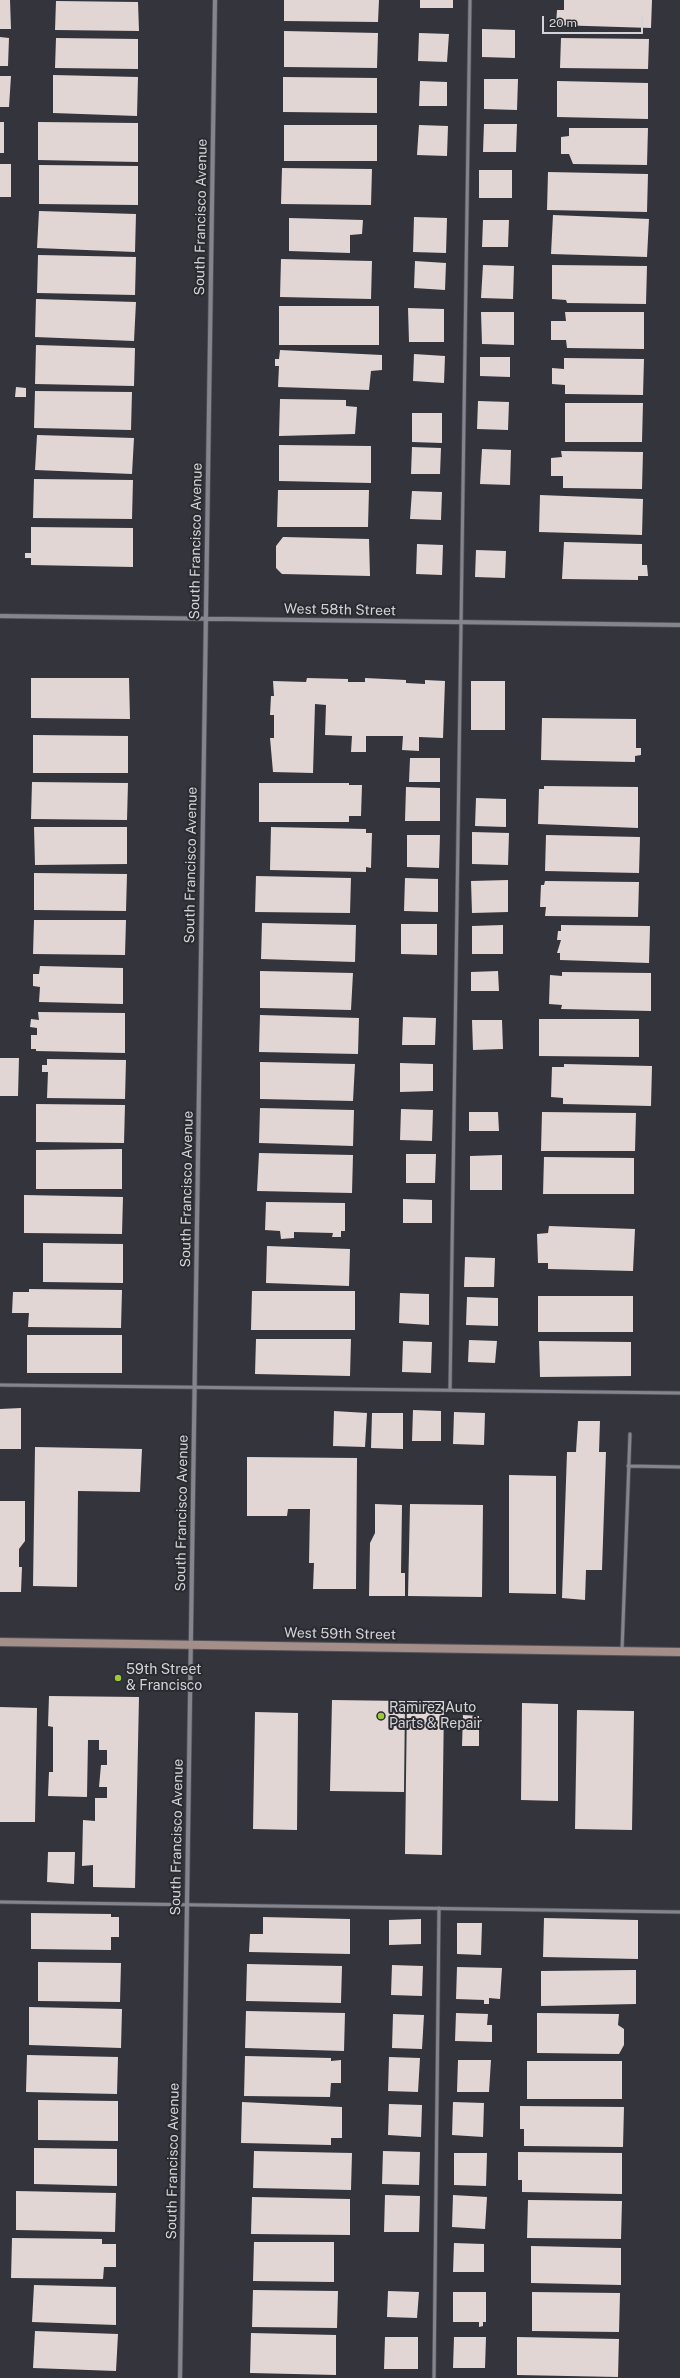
<!DOCTYPE html>
<html>
<head>
<meta charset="utf-8">
<style>
	body { margin:0 }
	#map { position:relative; width:680px; height:2378px; overflow:hidden; background:#34343c; font-family:"Public Sans",sans-serif }
	canvas { display:block }
	.scale { position:absolute; left:542px; top:16px; width:101px; height:18px; box-sizing:border-box; border:2px solid #d3d3d8; border-top:0; padding-left:5px; font-size:12px; line-height:14px; white-space:nowrap; color:#d3d3d8; -webkit-text-stroke:3px #2a2a31; paint-order:stroke }
</style>
</head>
<body>
<div id="map">
<canvas width="680" height="2378"></canvas>
<div class="scale">20 m</div>
</div>
<script>
const g = document.querySelector('canvas').getContext('2d');
g.lineJoin = 'round';
function paint(path, color) { g.fillStyle = color; g.fill(path, 'evenodd'); }
function trace(path, color, width, dash) { g.strokeStyle = color; g.lineWidth = width; g.lineCap = dash ? 'butt' : 'round'; g.setLineDash(dash || []); g.stroke(path); }
function write(font, color, halo, rows, align = 'center') {
  g.font = font + ' "Public Sans",sans-serif'; g.lineWidth = 4; g.setLineDash([]); g.textBaseline = 'middle'; g.strokeStyle = halo; g.fillStyle = color; for (const [text, x, y, turn = 0] of rows) {
    g.save(); g.translate(x, y); g.rotate((+turn || 0) * Math.PI / 180); g.textAlign = isNaN(turn) ? turn : align; if (halo) g.strokeText(text, 0, 0); g.fillText(text, 0, 0); g.restore();
  }
}
paint(new Path2D(`
	M0 0H10L11 29H0Z
	M284 0H379L378 22 284 21Z
	M420 0H453V8H420Z
	M564 0H652L651 28 556 25 557 10H564Z
	M56 1 138 2 139 31 55 30Z
	M482 29 515 30V58L482 57Z
	M284 31 378 33 377 68 284 67Z
	M419 33 449 34 447 62 418 61Z
	M0 37 9 38 8 66H0Z
	M56 38 138 39V69L55 68Z
	M561 38 649 39 648 69 560 68Z
	M53 75 138 77 137 116 53 113Z
	M0 76H11L9 107H0Z
	M283 77 377 78V113L283 112Z
	M484 79H518L517 110 484 109Z
	M420 81 447 82V106H419Z
	M557 81 648 83V119L557 117Z
	M0 122H4V153H0Z
	M38 122 138 123V162L38 160Z
	M484 124H517L516 152H483Z
	M284 125H377V161H284Z
	M419 125 448 126 447 156 417 155Z
	M569 128H648L647 165 573 164 569 154H561V137L569 136Z
	M0 164H11V197H0Z
	M39 165 138 166V205L39 204Z
	M282 168 372 169 371 205 281 204Z
	M479 170H512V198H479Z
	M548 172 648 174 647 212 547 210Z
	M39 211 136 214 135 252 37 248Z
	M553 215 649 219 647 257 551 254Z
	M414 217 447 218 446 253 413 252Z
	M289 218 363 220 362 234 350 235V253L289 251Z
	M483 220H509L508 247H482Z
	M38 255 136 257 135 295 37 293Z
	M281 259 372 261 371 299 280 297Z
	M415 261 446 263 445 290 414 288Z
	M483 265 514 266 513 299 481 298Z
	M552 265 647 266 646 304 567 303 566 300 552 299Z
	M36 299 136 302 134 341 35 337Z
	M279 306H379V345H279Z
	M408 308 444 309V342H409Z
	M481 312H514V345L482 344Z
	M565 312H644V349L567 348 566 340H551V321H566Z
	M36 345 135 348 134 386 35 384Z
	M280 350 382 355V370L371 371 369 390 278 387 279 366H275V359H279Z
	M414 354 445 356 444 383 413 381Z
	M480 357H510V377L480 376Z
	M564 358 644 359 643 395 565 394V385L552 384V368L564 369Z
	M16 387 26 388V397H15Z
	M35 391 132 392 131 430 34 428Z
	M280 399 346 400V406L357 407 355 434 279 436Z
	M478 401 509 402 508 430 477 429Z
	M565 403H643L642 442H565Z
	M412 413H442V443L412 442Z
	M37 435 134 438 132 474 35 470Z
	M279 445 371 446V483L279 481Z
	M412 447 441 448 440 474H411Z
	M482 449 511 450 510 485 480 484Z
	M561 451 643 452 642 489 563 488V476H551V458L562 457Z
	M34 479 133 480 132 519 33 518Z
	M278 490H369L368 527H277Z
	M412 491 442 492 441 520 410 519Z
	M540 495 643 499 642 535 539 532Z
	M31 527 133 528V567L31 565V558H25V553H31Z
	M283 537 369 539 370 576 282 574 276 568V546Z
	M564 542 642 544V565H647L648 576H638V580L562 579Z
	M417 544 443 545 442 575 416 574Z
	M476 550 506 551 505 578 475 577Z
	M31 678H129L130 719 31 718Z
	M307 678 348 679V682H365V678L406 680V683L425 684V680L445 681 443 738 419 737V751L402 750 403 736H366V752H351L352 736 325 735 326 705 315 704 313 773 273 772 270 738H274V715H270L271 696H274L273 681 306 682Z
	M471 681H505V730H471Z
	M542 718 636 719V748H641V755L635 756V762L541 760Z
	M33 735 128 736V773H33Z
	M410 758H440V782H409Z
	M32 782 128 783 127 820 31 819Z
	M259 783H349V785H362L361 816H349V822H259Z
	M544 786 638 787V828L538 824 539 789H544Z
	M406 787 440 788V821H405Z
	M476 798 506 799V827L475 826Z
	M34 827H127V864L35 865Z
	M271 827 366 829V833H372L371 868 366 867V872L270 870Z
	M472 832 509 833 508 865 472 864Z
	M407 835H440L439 868 407 867Z
	M546 835 640 837 639 873 545 871Z
	M34 873 127 874 126 911 34 910Z
	M256 876 351 878 350 913 255 912Z
	M405 878 438 879V912L404 911Z
	M508 880V912L472 913 471 881Z
	M545 881 639 882 638 917 545 916 546 907H540L541 885H544Z
	M34 920H126L125 955 33 954Z
	M262 923 356 925 355 962 261 959Z
	M401 924H437V955L401 954Z
	M503 925V954H472V926Z
	M561 925 650 926 649 963 560 960V953H557L561 940H557L558 931H561Z
	M40 966 123 968V1004L39 1002 40 987 33 986V974H39Z
	M260 971 353 973 351 1010 260 1008Z
	M498 971 499 991H471V972Z
	M562 972 651 973V1011L561 1009 562 1005 549 1004 550 975 562 976Z
	M38 1012 125 1013V1053L36 1051V1049H31V1035H37V1028L30 1027 31 1019 39 1020Z
	M260 1015 359 1018 358 1054 259 1052Z
	M403 1017 436 1018 435 1045H402Z
	M539 1019H639V1057L539 1056Z
	M472 1020H502L503 1049 473 1050Z
	M0 1058H19L18 1096H0Z
	M47 1059 126 1060 125 1099 47 1098 48 1072H42V1065H47Z
	M260 1062 355 1064 353 1101 260 1099Z
	M400 1063 433 1064V1091L400 1092Z
	M564 1064 652 1066 651 1106 563 1104V1098L551 1097 552 1067H564Z
	M36 1104 125 1105 124 1143 36 1142Z
	M260 1108 354 1110 353 1146 259 1143Z
	M401 1109 433 1110 432 1141 400 1140Z
	M469 1112H498L499 1131H469Z
	M542 1112 636 1113 635 1151H541Z
	M122 1149V1189H36V1150Z
	M259 1153 353 1155 352 1193 257 1191Z
	M406 1154H436L435 1183H406Z
	M502 1155V1190H470V1156Z
	M544 1157 634 1158V1194H543Z
	M24 1195 123 1197 122 1234 24 1233Z
	M403 1199 432 1200V1223H403Z
	M266 1202 345 1203V1231H341V1237H332L333 1233 294 1232V1238L281 1239 280 1231 265 1230Z
	M549 1226 635 1229 633 1271 548 1269V1263H538L537 1234 548 1233Z
	M43 1243 123 1244V1283L43 1282Z
	M267 1246 350 1249 349 1286 266 1283Z
	M465 1257 495 1258 494 1287H464Z
	M29 1289 122 1290 121 1328 28 1327 29 1313H12L13 1292H29Z
	M252 1291H355V1330H251Z
	M400 1293 429 1294V1325L399 1323Z
	M538 1296H633V1332H538Z
	M467 1297 498 1298V1326L466 1325Z
	M27 1335H122V1373H27Z
	M256 1339H351L350 1376 255 1374Z
	M469 1340 497 1341 495 1363 468 1362Z
	M403 1341 432 1342 431 1373 402 1372Z
	M539 1341 631 1342V1376L540 1377Z
	M21 1408V1449H0V1409Z
	M413 1410 441 1411V1441H412Z
	M334 1411 367 1413 365 1447 333 1446Z
	M454 1412 485 1413 484 1445 453 1444Z
	M372 1413H403V1449L371 1448Z
	M578 1421H600L599 1452H606L602 1570H586L585 1600 562 1598 567 1452H576Z
	M35 1447 142 1449 140 1492 78 1491 77 1587 33 1586Z
	M247 1457 357 1458 356 1589H313L314 1563H309L310 1509H288L287 1516H247Z
	M509 1475 556 1476V1594L509 1593Z
	M0 1501H25V1541L19 1549V1567H22L21 1592H0Z
	M375 1504 402 1505 401 1573H405V1596H369L370 1543 375 1533Z
	M410 1504 483 1505 482 1597 408 1596Z
	M49 1696 139 1697 135 1888 93 1887V1865L82 1866 83 1820 95 1821V1798H107V1787H99L101 1765H107V1750H99V1740H88L87 1797 48 1796 49 1772H53V1727L48 1726Z
	M332 1700 405 1701 404 1792 330 1791Z
	M407 1701H444L442 1855 405 1854Z
	M522 1703 558 1704V1801L521 1800Z
	M0 1707 37 1708 35 1822H0Z
	M577 1710 634 1711 632 1830 575 1829Z
	M255 1712 298 1713 297 1830 253 1829Z
	M463 1715 479 1716V1746H462Z
	M48 1852H75L74 1884 47 1882Z
	M31 1913 111 1914V1917H119V1937H111V1950L31 1949Z
	M263 1917 350 1919V1954L249 1952 250 1934H263Z
	M544 1918 638 1920V1959L543 1957Z
	M421 1919V1944L389 1945V1920Z
	M457 1923H482L481 1955 457 1954Z
	M38 1962 121 1963 120 2002 38 2001Z
	M247 1964 342 1966 341 2003 246 2001Z
	M392 1965 423 1966 422 1996 391 1995Z
	M457 1967 502 1968 500 1999 489 1998V2004H484V2000L456 1999Z
	M636 1970V2004L541 2006V1971Z
	M29 2007 122 2009 121 2048 29 2045Z
	M246 2011 345 2013 344 2051 245 2048Z
	M456 2013 488 2014 487 2025H492V2042L455 2041Z
	M537 2013 619 2014 618 2025 624 2029V2045L619 2054 537 2053Z
	M393 2014 424 2015 422 2049 392 2048Z
	M27 2055 118 2057 117 2094 26 2092Z
	M245 2056 331 2058V2061L341 2060V2083H331L330 2097 244 2096Z
	M389 2057 420 2058 418 2092 388 2091Z
	M458 2060H491L489 2092H457Z
	M527 2061H622V2099H527Z
	M38 2100 118 2101V2141L38 2140Z
	M242 2102 342 2107V2138H331V2145L241 2143Z
	M453 2102 484 2103 483 2137 452 2135Z
	M389 2104 422 2105 421 2137 388 2135Z
	M520 2106 624 2107 623 2147 524 2146V2129H520Z
	M34 2148 117 2149V2186L34 2184Z
	M254 2151 352 2153 351 2190 253 2188Z
	M383 2151 420 2152 419 2185 382 2184Z
	M518 2152 622 2153V2194L522 2192V2180H518Z
	M454 2153H487L486 2186 454 2185Z
	M16 2191 116 2193 115 2232 16 2230Z
	M385 2195 420 2196 419 2232H384Z
	M453 2195 487 2197 485 2229 452 2227Z
	M252 2197 350 2199V2235L251 2234Z
	M528 2200 622 2201 621 2239 527 2238Z
	M12 2238 102 2239V2244H116V2267H104L103 2279 11 2278Z
	M254 2242H334V2282L253 2281Z
	M454 2243 484 2244V2272H453Z
	M531 2246 621 2248V2285L531 2283Z
	M34 2285 116 2287V2325L32 2322Z
	M253 2290 338 2291 337 2328 252 2327Z
	M388 2291 419 2292 417 2318 387 2317Z
	M453 2292H486V2322H483V2326L479 2327V2322H453Z
	M532 2292 620 2293 619 2332 532 2331Z
	M35 2331 118 2334 116 2371 33 2368Z
	M251 2333 336 2335V2375L250 2373Z
	M385 2337H418V2369H384Z
	M454 2337H486L485 2368H453Z
	M517 2337 619 2339 618 2377 517 2375Z`), '#e1d6d3');
const lane = new Path2D(`
	M0 1385 680 1393
	M450 1390 470 0
	M628 1466 680 1467
	M622 1651 630 1434
	M0 1902 680 1912
	M434 2378 439 1908`);
const street = new Path2D(`
	M0 616 680 625
	M180 2378 215 0`);
const secondary = new Path2D(`
	M0 1642 680 1652`);
trace(lane, '#525359', 4.5);
trace(street, '#525359', 5.5);
trace(secondary, '#525359', 10);
trace(lane, '#84858e', 3);
trace(street, '#84858e', 4);
trace(secondary, '#a38e8a', 8);
for (const [x, y, r, color] of [
	[118,1678,4,"#9acb34"],
	[381,1716,4,"#9acb34"]
]) { const dot = new Path2D(); dot.arc(x, y, r, 0, 2 * Math.PI); g.fillStyle = color; g.fill(dot); trace(dot, '#2a2a31', 1.5); }
write('14px', '#d3d3d8', '#2a2a31', [
	["South Francisco Avenue",201,217,-89],
	["South Francisco Avenue",196,541,-89],
	["West 58th Street",340,610,1],
	["South Francisco Avenue",191,865,-89],
	["South Francisco Avenue",187,1189,-89],
	["South Francisco Avenue",182,1513,-89],
	["West 59th Street",340,1634,1],
	["South Francisco Avenue",177,1837,-89],
	["South Francisco Avenue",173,2161,-89]
]);
write('14px', '#d3d3d8', '#2a2a31', [
	["59th Street",126,1670],
	["& Francisco",126,1686],
	["Ramirez Auto",389,1708],
	["Parts & Repair",389,1724]
], 'left');
</script>
</body>
</html>
